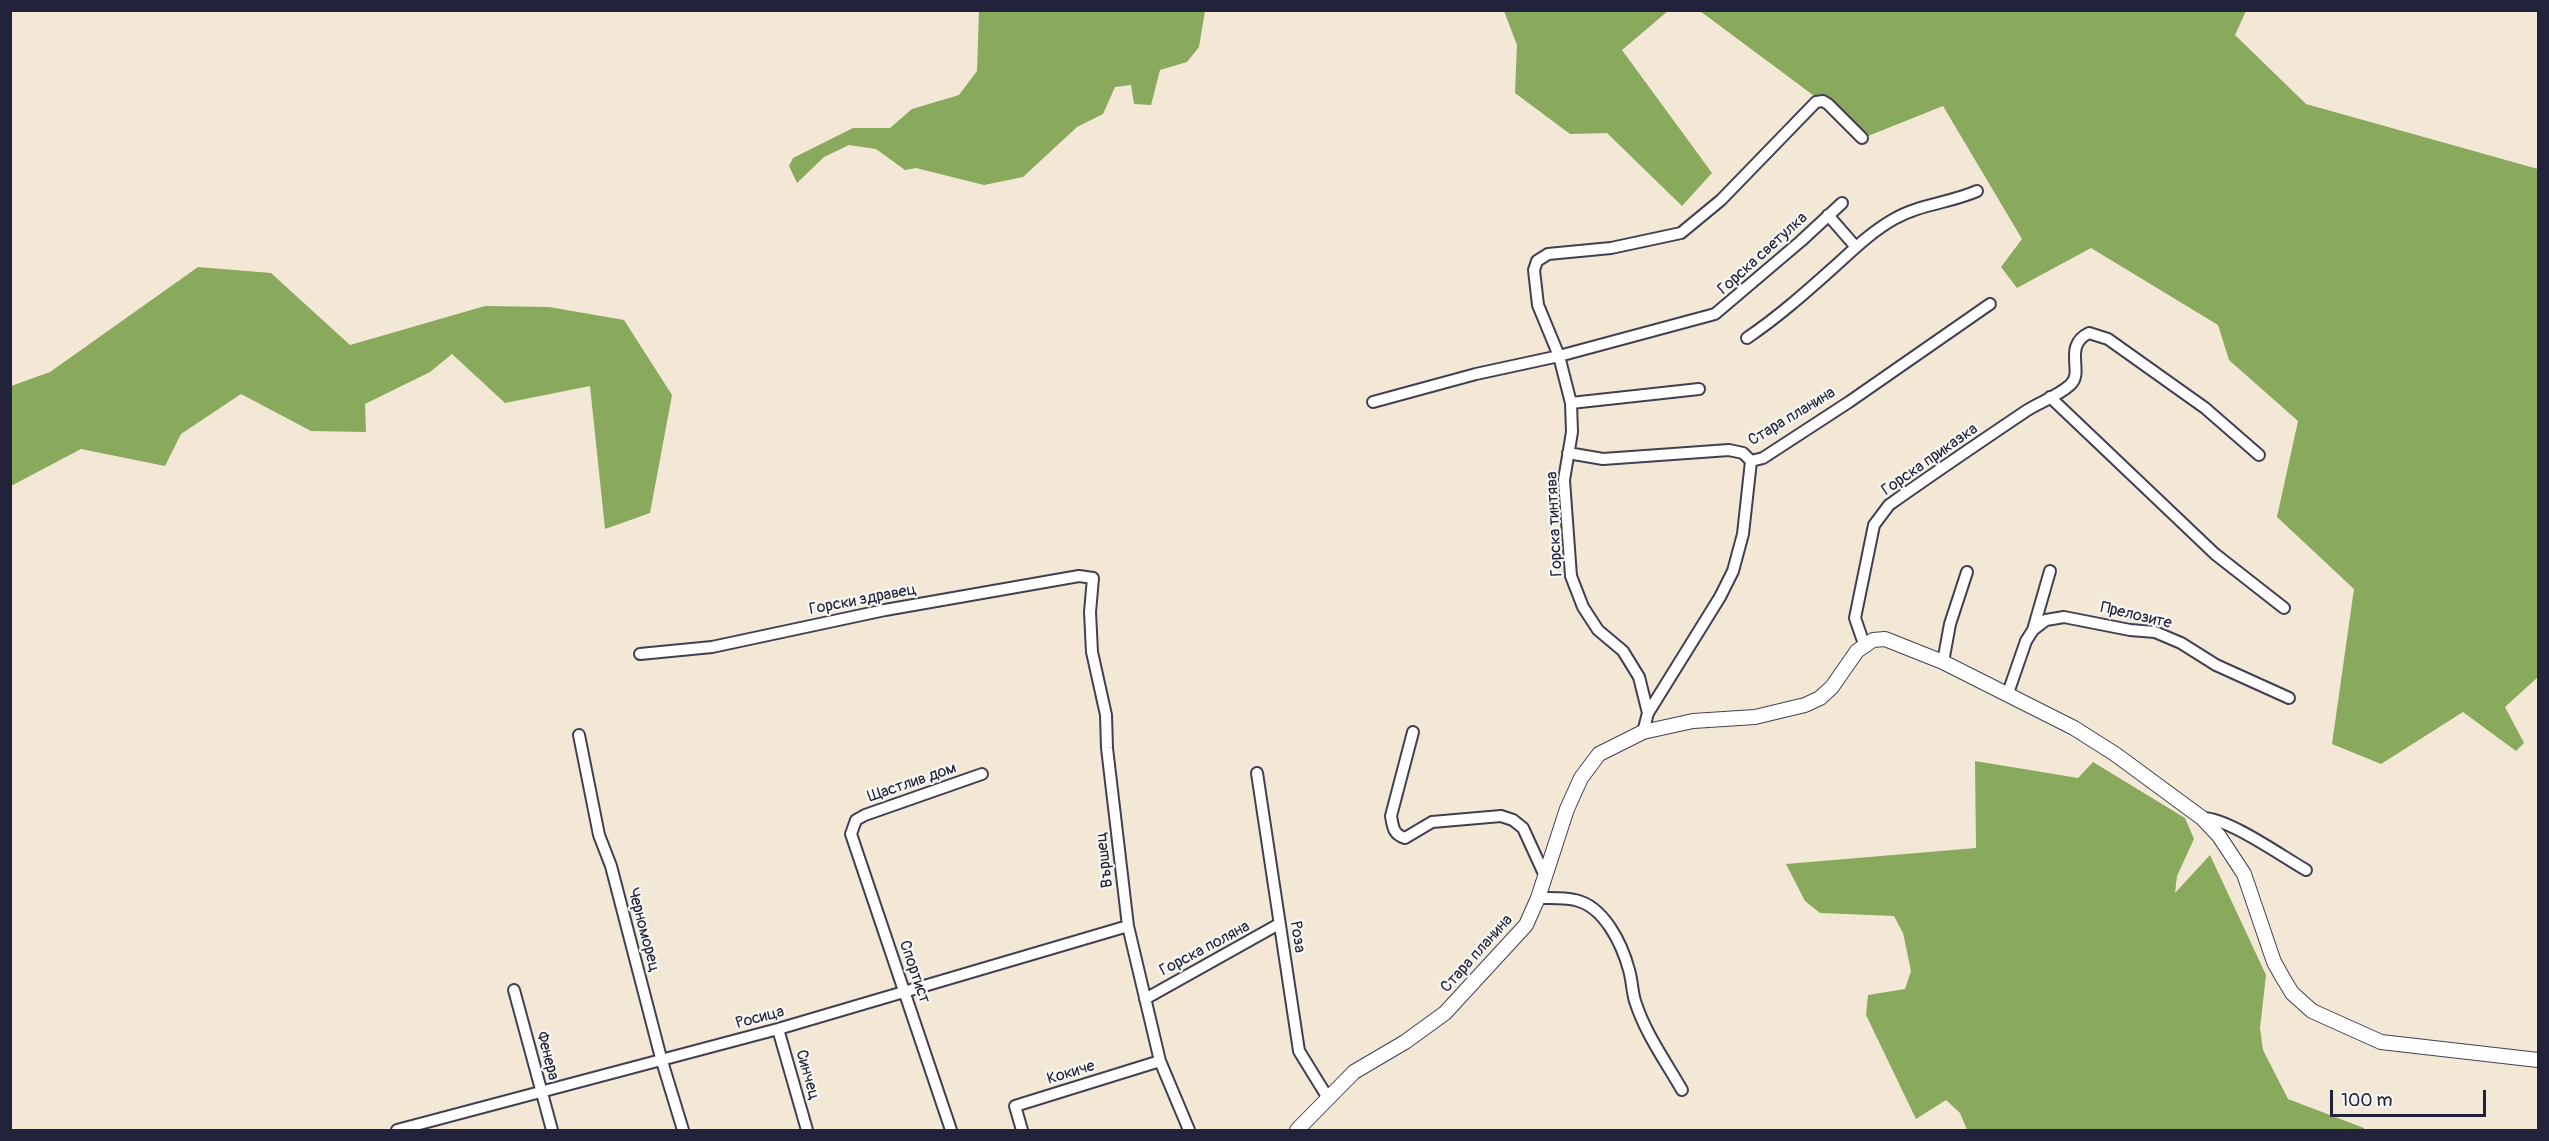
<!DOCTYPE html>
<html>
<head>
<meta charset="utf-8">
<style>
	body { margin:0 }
	#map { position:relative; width:2549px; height:1141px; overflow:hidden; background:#f3e8d6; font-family:Pangolin,sans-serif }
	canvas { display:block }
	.frame { position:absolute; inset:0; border:12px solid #22223b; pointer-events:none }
	.scale { position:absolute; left:2330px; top:1090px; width:156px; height:27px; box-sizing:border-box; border:3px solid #22223b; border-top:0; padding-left:8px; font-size:18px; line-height:21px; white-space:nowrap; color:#22223b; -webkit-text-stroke:4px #f6f6f2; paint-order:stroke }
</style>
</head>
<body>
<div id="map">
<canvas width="2549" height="1141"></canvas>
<div class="frame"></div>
<div class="scale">100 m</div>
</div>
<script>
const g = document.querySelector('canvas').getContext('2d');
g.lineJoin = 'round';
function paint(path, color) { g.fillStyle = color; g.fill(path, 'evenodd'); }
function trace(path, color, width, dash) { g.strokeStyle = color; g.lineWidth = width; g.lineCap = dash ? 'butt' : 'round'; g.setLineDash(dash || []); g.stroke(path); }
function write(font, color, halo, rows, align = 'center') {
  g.font = font + ' Pangolin,sans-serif'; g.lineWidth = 4.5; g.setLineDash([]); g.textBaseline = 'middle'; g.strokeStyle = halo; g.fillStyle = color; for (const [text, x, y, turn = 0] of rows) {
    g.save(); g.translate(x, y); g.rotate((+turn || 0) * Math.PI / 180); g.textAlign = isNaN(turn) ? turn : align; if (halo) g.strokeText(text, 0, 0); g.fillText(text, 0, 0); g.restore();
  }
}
paint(new Path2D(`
	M979 11H1205L1199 47 1187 62 1160 70 1151 105 1134 104 1131 85 1115 87 1103 114 1077 127 1023 177 984 185 916 168 905 170 876 149 849 145 824 157 797 183 789 166 793 158 853 128H890L912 109 959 95 977 71Z
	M1504 11H1668L1622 50 1712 173 1682 206 1607 133 1570 134 1515 93 1517 45Z
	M1700 11H2246L2235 35 2306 104 2538 169V677L2505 707 2524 743 2516 751 2463 712 2381 764 2332 744 2354 589 2277 517 2298 421 2229 360 2218 325 2091 248 2017 288 2001 267 2022 239 1943 106 1868 136Z
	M198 267 271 273 350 345 485 306 549 307 624 320 672 395 650 513 605 529 590 386 505 403 452 354 430 372 365 404 366 432 311 431 241 394 181 434 165 466 81 449 11 486V386L50 372Z
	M1975 761 2078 778 2093 762 2185 818 2194 839 2177 876 2175 893 2210 855 2266 975 2260 1028 2263 1050 2288 1099 2364 1128V1130H1967L1960 1113 1946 1100 1916 1119 1866 1015 1868 995 1905 989 1911 971 1903 933 1894 916 1820 913 1805 901 1786 864 1976 848Z`), '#89a95c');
const minor = new Path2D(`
	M1828 215 1855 246
	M1747 338C1778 317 1805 293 1833 268 1853 250 1871 232 1894 219 1920 204 1950 203 1977 191
	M2050 397 2215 554 2284 608
	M1373 402 1476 374 1559 356 1715 314 1801 241 1842 203
	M1571 403 1699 389
	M1568 453 1603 459 1729 450 1743 453 1751 461
	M1751 461 1763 458 1849 402 1990 304
	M2033 630 2050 571
	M1864 644 1855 618 1874 525 1889 505C1934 473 1980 442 2026 411 2040 402 2058 396 2070 385 2085 373 2062 346 2089 333L2108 339 2205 408 2259 455
	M640 654 712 647 885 610 1079 576 1093 578 1090 612 1092 652 1106 715 1107 748 1128 926 1160 1061 1189 1130
	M1943 662 1950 624 1967 572
	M2008 693 2026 641 2033 630 2046 620 2064 617 2130 630 2155 632 2181 643 2216 665 2289 698
	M1648 713 1720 597 1733 571 1743 534 1751 461
	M1413 732 1391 816C1393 827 1393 834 1405 838L1432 822 1501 816 1513 820 1523 828 1545 876
	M1643 732 1648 713 1639 677 1623 651 1598 630 1583 607 1571 576 1564 480 1572 432 1571 403 1559 356 1538 305 1534 270 1537 261 1548 254 1611 248 1681 233 1721 200 1816 102 1823 101 1828 104 1862 138
	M579 735 599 835 611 866 661 1058 683 1130
	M1257 773 1299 1051 1328 1098
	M2202 818C2227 817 2283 857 2306 870
	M1538 898C1551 898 1563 897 1575 900 1604 906 1622 944 1629 970 1632 980 1632 991 1635 1001 1645 1033 1666 1062 1682 1090
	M514 990 552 1130
	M1145 999 1279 924
	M778 1029 807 1130
	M397 1130 778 1029 1128 926
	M951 1130 851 834 856 820 865 815 982 774
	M1022 1130 1015 1106 1160 1061`);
const tertiary = new Path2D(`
	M1297 1130 1354 1072 1405 1042 1445 1013 1526 925 1538 898 1567 809 1581 778 1599 754 1643 732 1693 721 1755 717 1805 705 1820 698 1832 687 1857 651 1873 640 1885 639 1943 662 2074 728 2115 754 2202 818 2219 836 2244 874 2274 962 2283 978 2292 993 2312 1011 2381 1042 2538 1060`);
trace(minor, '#414052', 14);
trace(tertiary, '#414052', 16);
trace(minor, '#fff', 10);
trace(tertiary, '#fff', 14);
write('16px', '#22223b', '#f6f6f2', [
	["Горска светулка",1763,254,-42],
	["Стара планина",1792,417,-31],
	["Горска приказка",1930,460,-35],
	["Горска тинтява",1555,524,-93],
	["Горски здравец",863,600,-11],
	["Прелозите",2136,616,13],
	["Щастлив дом",912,783,-19],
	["Вършец",1105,860,-97],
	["Черноморец",643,930,75],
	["Роза",1297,937,81],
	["Горска поляна",1205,949,-28],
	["Стара планина",1477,954,-48],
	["Спортист",914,972,71],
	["Росица",760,1018,-15],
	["Фенера",547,1056,75],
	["Кокиче",1071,1073,-17],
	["Синчец",807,1075,74]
]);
</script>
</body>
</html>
